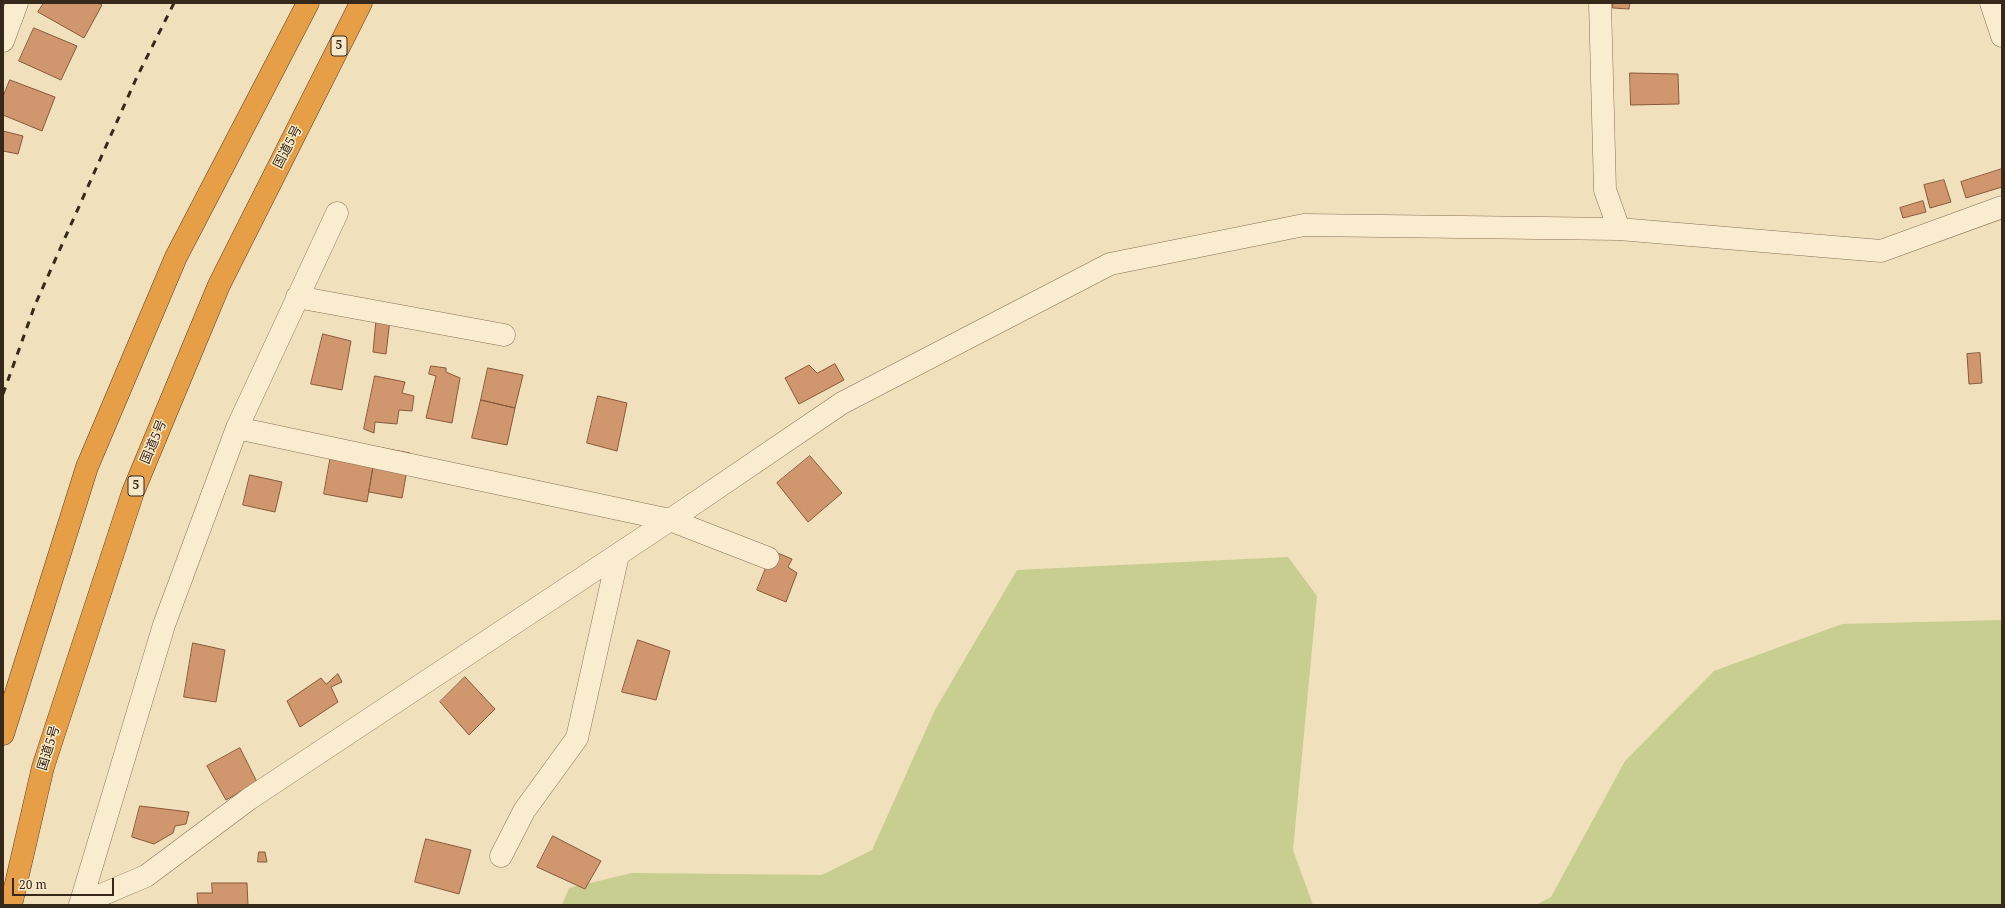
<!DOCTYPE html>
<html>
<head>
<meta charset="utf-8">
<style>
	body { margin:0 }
	#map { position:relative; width:2005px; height:908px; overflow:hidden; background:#f0e0bc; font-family:"Noto Serif",serif }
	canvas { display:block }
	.frame { position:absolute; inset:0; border:4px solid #36281a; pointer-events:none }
	.scale { position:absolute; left:12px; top:878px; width:102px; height:18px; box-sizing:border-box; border:2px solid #36281a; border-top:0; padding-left:5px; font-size:12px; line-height:14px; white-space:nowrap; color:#36281a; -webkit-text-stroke:3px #f7eacb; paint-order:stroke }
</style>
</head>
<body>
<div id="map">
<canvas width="2005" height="908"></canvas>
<div class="frame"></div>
<div class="scale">20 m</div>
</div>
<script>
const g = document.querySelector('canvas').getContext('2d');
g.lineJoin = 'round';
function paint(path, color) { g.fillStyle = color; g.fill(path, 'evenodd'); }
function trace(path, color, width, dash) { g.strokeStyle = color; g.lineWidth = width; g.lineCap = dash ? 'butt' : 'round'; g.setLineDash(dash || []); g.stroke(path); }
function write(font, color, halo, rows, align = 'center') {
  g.font = font + ' "Noto Serif","Noto Sans JP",serif'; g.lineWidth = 3; g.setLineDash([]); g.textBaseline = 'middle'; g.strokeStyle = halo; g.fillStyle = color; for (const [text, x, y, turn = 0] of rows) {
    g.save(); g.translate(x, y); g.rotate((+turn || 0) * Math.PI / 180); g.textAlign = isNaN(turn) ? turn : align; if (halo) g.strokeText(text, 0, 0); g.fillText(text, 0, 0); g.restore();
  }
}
paint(new Path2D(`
	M1288 557 1317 596 1293 850 1313 905H562L569 888 632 873 822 875 872 850 935 710 1017 570Z
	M2002 620V905H1536L1551 897 1625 761 1714 671 1842 624Z`), '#c7ce8f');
const building = new Path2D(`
	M44 3H98L102 5 84 38 38 12Z
	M1613 3H1630L1629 9 1613 8Z
	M34 28 77 46 61 80 19 61Z
	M1630 73 1678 74 1679 104 1631 105Z
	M10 80 55 97 42 131 3 115V97Z
	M3 131 23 136 18 154 3 151Z
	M2002 169V187L1966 198 1961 182Z
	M1944 180 1951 202 1930 208 1924 185Z
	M1923 201 1926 212 1903 218 1900 208Z
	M390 319 386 354 373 352 376 320Z
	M323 334 351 341 342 390 311 384Z
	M1980 353 1982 383 1969 384 1967 354Z
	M835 364 844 380 799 404 785 378 809 365 817 373Z
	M431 366 446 368V372L460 378 452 423 426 418 436 376 429 374Z
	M488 368 523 375 515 408 481 400Z
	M375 376 405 382 402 393 414 396 412 411 399 410 397 424 375 422 374 433 364 429Z
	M598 396 627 403 617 451 587 443Z
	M481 400 515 408 507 445 472 438Z
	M377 447 410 453 402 498 369 492Z
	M331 455 374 461 367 502 324 494Z
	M810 456 842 493 808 522 777 483Z
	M250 475 282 482 275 512 243 505Z
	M773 551 792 559 788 567 797 573 786 602 757 590Z
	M638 640 670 651 656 700 622 692Z
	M193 643 225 650 216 702 184 697Z
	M338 674 342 682 331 687 338 702 300 727 287 701 321 678 326 684Z
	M465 677 495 709 469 735 440 702Z
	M240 748 257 782 226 800 207 766Z
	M140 806 189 812 186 824 175 826 173 833 154 844 132 837Z
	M553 836 601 861 585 889 537 867Z
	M426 839 471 850 459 894 415 882Z
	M259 852H265L267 862H258Z
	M212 883H247L248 905H198L197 893H212Z`);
paint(building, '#d0976f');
trace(building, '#885839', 1);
const street = new Path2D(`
	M1600 3 1605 190 1619 229
	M1991 3 2002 36
	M3 41 17 3
	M297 297 504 335
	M237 428 670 520 768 558
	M501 856 524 811 577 738 618 555
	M80 904 146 876 249 799 670 520 842 403 1110 264 1304 225 1619 229 1881 251 2002 207
	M80 905 164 625 237 428 337 213`);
const highway = new Path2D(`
	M3 734 87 467 176 257 308 3
	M11 905 43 767 133 492 219 285 361 3`);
trace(street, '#887055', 23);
trace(highway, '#553d2a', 23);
trace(street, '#faedcf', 22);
trace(highway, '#e69f46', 22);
trace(new Path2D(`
	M3 394 35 305 136 79 174 3`), '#36281a', 3, [7, 7]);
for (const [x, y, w] of [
	[339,46,16],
	[136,486,16]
]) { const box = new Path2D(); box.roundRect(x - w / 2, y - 10, w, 20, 3); g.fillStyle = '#f7eacb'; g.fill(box); trace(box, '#36281a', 1); }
write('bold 12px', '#36281a', null, [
	["5",339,46],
	["5",136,486]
]);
write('13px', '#36281a', '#f7eacb', [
	["国道5号",288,147,-63],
	["国道5号",154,442,-67],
	["国道5号",49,748,-73]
]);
</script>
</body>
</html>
